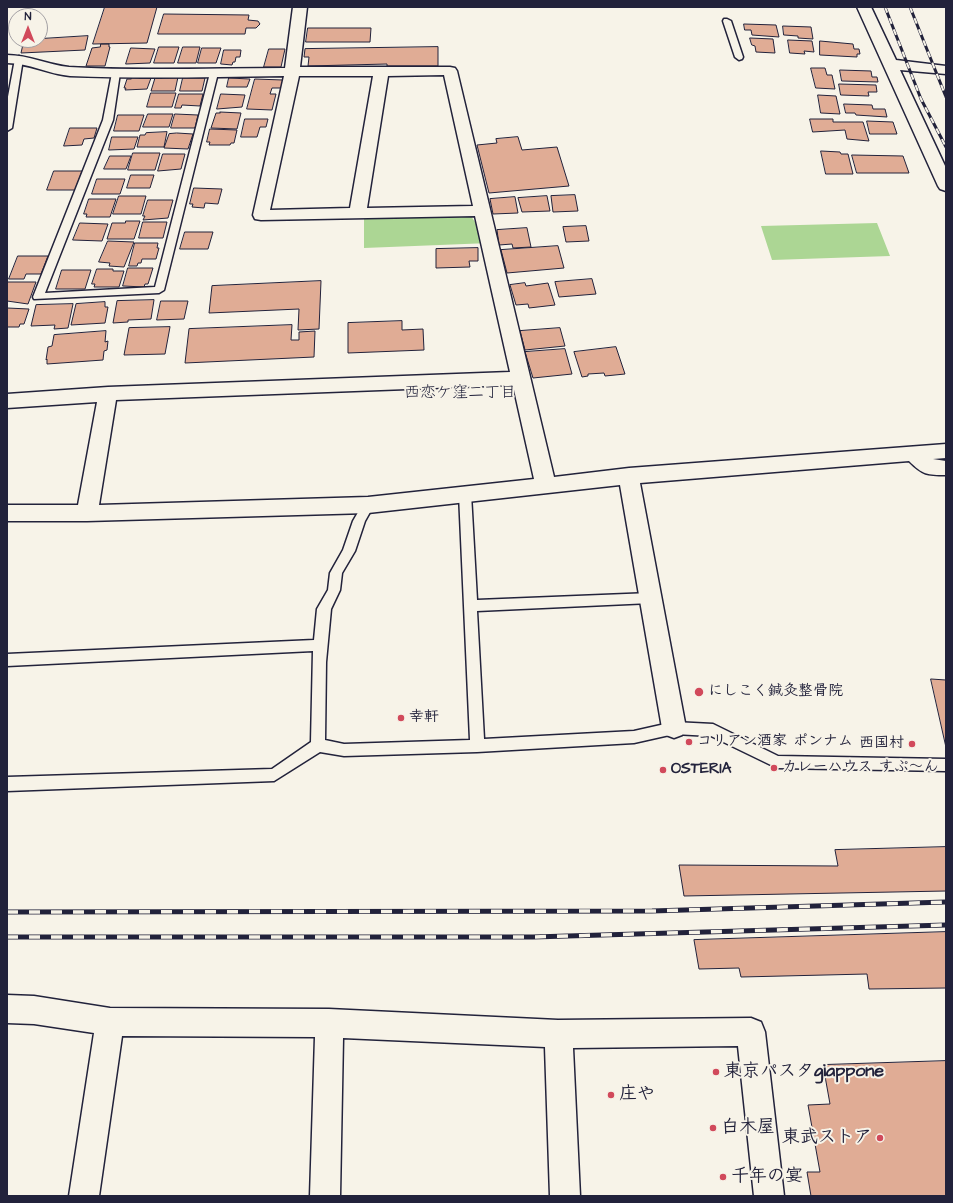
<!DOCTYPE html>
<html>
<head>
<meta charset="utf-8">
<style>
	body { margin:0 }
	#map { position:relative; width:953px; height:1203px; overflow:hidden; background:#f7f3e8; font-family:"Architects Daughter",sans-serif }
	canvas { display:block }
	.frame { position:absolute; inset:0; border:8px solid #22223b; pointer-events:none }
	.north { position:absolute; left:8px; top:8px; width:40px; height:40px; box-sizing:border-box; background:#f7f3e8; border:1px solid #a29fa3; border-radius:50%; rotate:0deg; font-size:11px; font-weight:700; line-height:16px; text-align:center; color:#22223b }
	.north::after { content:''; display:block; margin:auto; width:14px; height:18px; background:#d1495b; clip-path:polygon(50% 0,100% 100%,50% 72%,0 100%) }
</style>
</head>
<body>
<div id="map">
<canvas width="953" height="1203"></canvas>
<div class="frame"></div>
<div class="north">N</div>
</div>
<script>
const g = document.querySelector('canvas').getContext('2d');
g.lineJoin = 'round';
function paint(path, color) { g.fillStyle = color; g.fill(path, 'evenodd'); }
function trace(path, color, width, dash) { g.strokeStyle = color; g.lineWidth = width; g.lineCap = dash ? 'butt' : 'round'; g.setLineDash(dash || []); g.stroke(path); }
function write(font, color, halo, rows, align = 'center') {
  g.font = font + ' "Architects Daughter","Klee One",sans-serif'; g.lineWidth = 4; g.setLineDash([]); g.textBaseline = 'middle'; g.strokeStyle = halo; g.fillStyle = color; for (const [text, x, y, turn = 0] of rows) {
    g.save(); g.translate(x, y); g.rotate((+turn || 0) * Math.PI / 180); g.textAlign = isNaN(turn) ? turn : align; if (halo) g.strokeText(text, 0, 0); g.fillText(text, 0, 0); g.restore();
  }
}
paint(new Path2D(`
	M468 212 490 243 364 248V213Z
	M877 223 890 256 772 260 761 226Z`), '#acd694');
const building = new Path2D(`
	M105 7H157L147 43 93 44Z
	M164 14 249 15 248 20 258 21 260 24 256 28H246L245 34H158Z
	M744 24 776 25 779 37 752 35 751 30H745Z
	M783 26 811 27 813 39 798 38V36L784 35Z
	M308 28H371L370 42H306Z
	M88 36 85 50 21 53 24 40Z
	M750 38 773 39 775 53 756 52 755 46 752 45Z
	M788 40 812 41 814 52 804 51 805 54 790 53Z
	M820 41 853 44 854 49H859L860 54H857V57L820 55Z
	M101 44H109V47H110L105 66H86L92 48 100 47Z
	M159 47H179L174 63H154Z
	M183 47H200L196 63H178Z
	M438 47V66H387V64L308 66 309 57H304L305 49Z
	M131 48 155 49 150 63 126 64Z
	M202 48H221L216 63H198Z
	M269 49H285L281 67H264Z
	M224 50H241L240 57H236L235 62H233L232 65 221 64Z
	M811 68H825L827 75H832L835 89 816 88Z
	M840 70 871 71 872 77H877L878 82 842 81Z
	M131 77 151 78 147 89 125 90 126 88H124L127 79H131Z
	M178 77 175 91H151L155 78Z
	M183 78H205L202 91H180Z
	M229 78 250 79 247 87H227Z
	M255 79 283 80 281 88H272L270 94H276L272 110 247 109Z
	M839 84 876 85 877 92H868L869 96 841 95Z
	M151 93H176L172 107H147Z
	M179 94H203L200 106 182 105 181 108H175Z
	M221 94 245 95 242 107 217 109Z
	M818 95 836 96 840 114 821 113Z
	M844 104 872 105 873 109H885L887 117 856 115 855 113H846Z
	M220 112 241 113 237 129 211 128 216 113H220Z
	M148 114H173L169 127H143Z
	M175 114 198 115 195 128H171Z
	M118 115H144L139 131H114Z
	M245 119H268L266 127H260L257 137H241Z
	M810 119H833V122H863L869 141 847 139 845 130 813 132Z
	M867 121 893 122 897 134H870Z
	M70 128H97L94 138 84 139 82 145 64 146Z
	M210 129 237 130 234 143H231L230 145H209L210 142H207Z
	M167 132 164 147H137L140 135H145L146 133Z
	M177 133 193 134 188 149 164 148 169 134Z
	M112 137H138L134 149 109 150Z
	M518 137 522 150 557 147 569 186 489 193 477 145 497 143 496 139Z
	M821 151 840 152 841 154H848L853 174H826Z
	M133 153H160L155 170H128Z
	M163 154H185L181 169 158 171Z
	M852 155 903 156 909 173H857Z
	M110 156H131L126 169H104Z
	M54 171H82L75 190H47Z
	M131 175H154L150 188H127Z
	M97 179H125L120 194H92Z
	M194 188 222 189 218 204 205 203 204 208 192 207 193 204H190Z
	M575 195 578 211 553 212 551 196Z
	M119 196H146L141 214H113Z
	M547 196 550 211 522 212 518 198Z
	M515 197 518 213 493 214 490 199Z
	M89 199H116L110 217H86L87 214H84Z
	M148 200H173L168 218 143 220 145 216H143Z
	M126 221H140L134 239H107L112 223H125Z
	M143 222H167L163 238H139Z
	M80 223 108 224 102 241 73 240Z
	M586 226 589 241 566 242 563 227Z
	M527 228 531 247 513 248 512 244 499 245 497 230Z
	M185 232H213L208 249H180Z
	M108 241 134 242 124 267 109 266 110 263 99 262Z
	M135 243H158L157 248H159L156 259H142L141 263H138L137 266H129Z
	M558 246 564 268 507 273 501 250Z
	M478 248V261H469L470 267 436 268V249Z
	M18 256H48L41 274H26L24 279H9Z
	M128 268H153L148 284H145L144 287 123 286Z
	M97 269H113V271H124L119 287H94L95 284H92Z
	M62 270H91L85 289H56Z
	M592 279 596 294 559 297 555 282Z
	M321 281 319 329 298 330 299 309 209 313 212 286Z
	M7 282H36L28 304 7 301Z
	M525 283 526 286 548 283 555 305 529 308 528 304 516 305 510 285Z
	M154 300 151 319 128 320V322L113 323 117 301Z
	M161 301H188L184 319 157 320Z
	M105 302V307H108L105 323 71 325 76 304Z
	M73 304 68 328 54 329 55 325 31 326 36 305Z
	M7 308 29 309 24 324H20L19 327H7Z
	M402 321V330L423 329 424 350 348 353V323Z
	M292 325 291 340H299V332L315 331 314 357 185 363 189 329Z
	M170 327 165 354 124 355 129 328Z
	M560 328 565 346 525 350 520 331Z
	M106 331 105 342 108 341 107 350 104 351 103 360 47 364V359L46 360 48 347 52 346 54 335Z
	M616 347 625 374 605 376 604 373 588 374V376L582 377 574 352Z
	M565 349 572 374 533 378 525 352Z
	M931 679 946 680V747Z
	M946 847V891L684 896 679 865 838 866 835 850Z
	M946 932V988L869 989 867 974 741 977 739 968 699 969 694 940Z
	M946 1061V1196H811L807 1172H820L808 1105 830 1104 823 1065Z`);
paint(building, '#e0ac95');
trace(building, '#22223b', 1);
const lane = new Path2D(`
	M724 19H727L731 21 743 57 742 59 739 60 735 57 723 21Z
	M19 56 23 59 12 128 7 131V102L15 59Z
	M116 70 120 73 113 120 45 293 155 287 210 73 214 70 218 73 164 290 159 293 34 299 33 297 103 120 112 73Z
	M465 489 469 491 471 494 477 600 651 593 656 594 657 598 656 602 651 603 477 611 484 739 634 731 674 722 713 724 778 756 946 759V771L777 768 711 736 674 734 634 743 477 752 344 756 320 752 274 781 7 791V777L272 769 311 742 313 651 7 666V654L314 640 317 609 328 590 330 573 343 550 353 521 364 502 368 500 372 502 374 505 365 521 355 551 342 573 340 590 331 609 326 662 325 740 344 744 470 740 459 494 461 491Z`);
const street = new Path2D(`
	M293 7H307L300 67H450L455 68 457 71 554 477 629 468 946 444V458L933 459 946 461V475C927 475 923 475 909 461L640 483 686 728 682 735 674 738 666 735 662 728 620 485 368 513 87 521H7V505H78L97 402 7 408V394L108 387 510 372 475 216 261 220 255 219 253 215 284 76C213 77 141 79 70 76 48 74 29 63 7 63V55C29 55 48 65 69 67 141 71 214 68 285 68ZM444 75 473 206 367 208 388 76ZM299 76H373L350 208 270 210ZM513 385 534 479 368 497 99 505 116 400Z
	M857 7H871L896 60 946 66V74L900 70 946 168V191L940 189 938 186Z
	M7 995 34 996 110 1008 329 1009 558 1020 751 1018 761 1022 765 1032 784 1196H754L738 1046 573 1048 580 1196H550L545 1047 343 1038 340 1196H310L315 1037 122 1036 99 1196H69L94 1033 34 1024 7 1023Z`);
trace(lane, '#22223b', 3);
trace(street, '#22223b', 3);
paint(lane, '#f7f3e8');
paint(street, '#f7f3e8');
const railFar1 = new Path2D(`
	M885 7 921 99 946 147
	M910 7 946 97`);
const rail = new Path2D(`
	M7 912 652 911 946 902
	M7 937H533L946 925`);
trace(railFar1, '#22223b', 3);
trace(rail, '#22223b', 5);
trace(railFar1, '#f7f3e8', 2, [6]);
trace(rail, '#f7f3e8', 3.5, [11]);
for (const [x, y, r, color] of [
	[699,692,5,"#d1495b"],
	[401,718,4,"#d1495b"],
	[689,742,4,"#d1495b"],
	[912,744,4,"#d1495b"],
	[774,768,4,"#d1495b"],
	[663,770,4,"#d1495b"],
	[716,1072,4,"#d1495b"],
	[611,1095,4,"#d1495b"],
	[713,1128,4,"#d1495b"],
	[880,1138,4,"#d1495b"],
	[723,1177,4,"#d1495b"]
]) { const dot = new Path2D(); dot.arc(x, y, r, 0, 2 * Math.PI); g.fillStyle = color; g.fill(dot); trace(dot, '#f7f3e8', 1.5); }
write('bold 15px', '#22223b', '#f7f3e8', [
	["にしこく鍼灸整骨院",708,692],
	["幸軒",409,718],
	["コリアン酒家 ポンナム",697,742],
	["西国村",904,744,"right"],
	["カレーハウス すぷ〜ん",782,768],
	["OSTERIA",671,770]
], 'left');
write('16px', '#22223b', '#f7f3e8', [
	["西恋ケ窪二丁目",460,394]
]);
write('bold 18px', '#22223b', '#f7f3e8', [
	["東京パスタgiappone",724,1072],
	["庄や",619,1095],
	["白木屋",721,1128],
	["東武ストア",872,1138,"right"],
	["千年の宴",731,1177]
], 'left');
</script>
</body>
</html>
